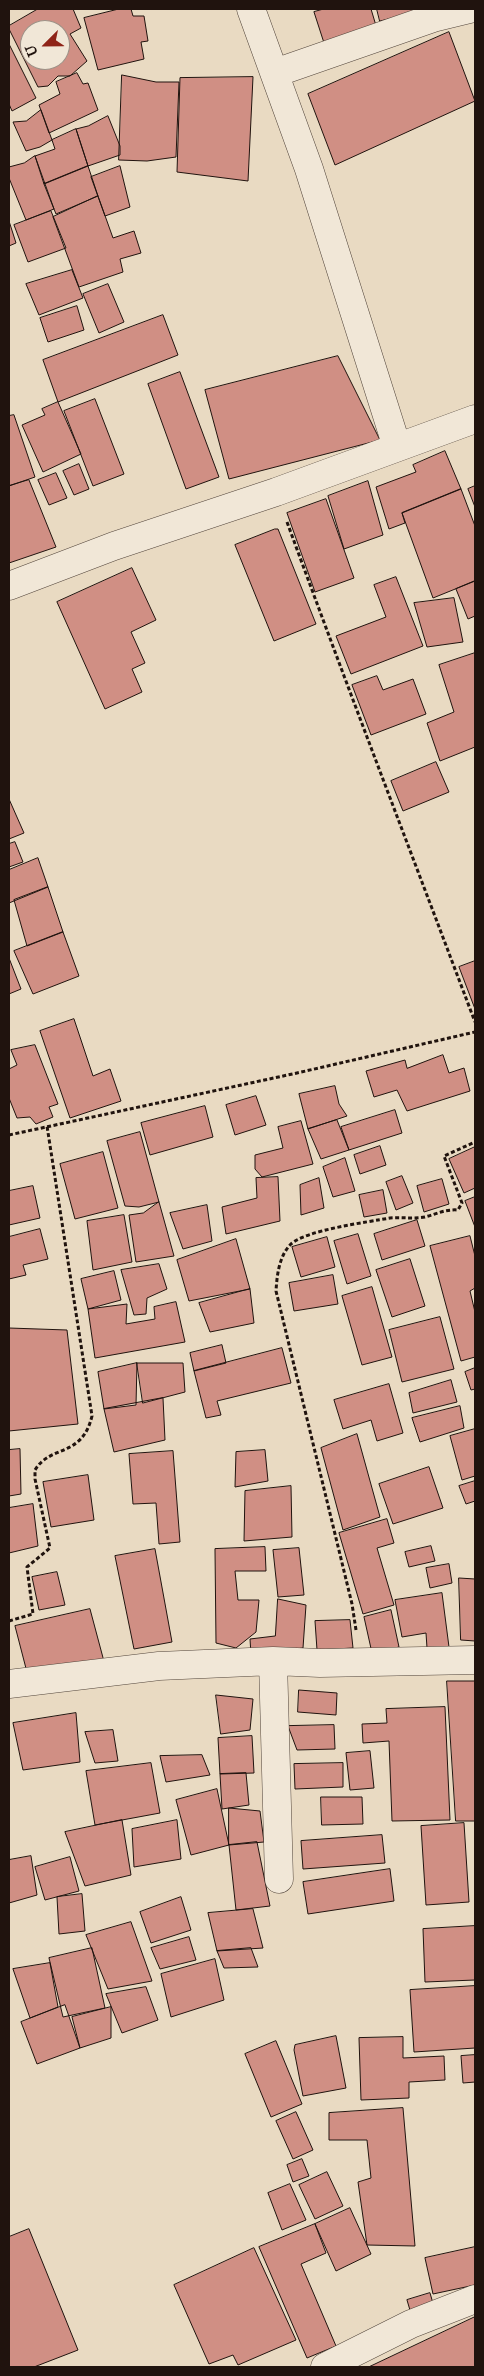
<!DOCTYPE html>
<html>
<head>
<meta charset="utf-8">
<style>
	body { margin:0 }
	#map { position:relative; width:484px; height:2376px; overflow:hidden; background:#e9dac2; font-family:"IM FELL Great Primer",serif }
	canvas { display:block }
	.frame { position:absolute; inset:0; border:10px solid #20130e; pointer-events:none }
	.north { position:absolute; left:20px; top:20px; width:50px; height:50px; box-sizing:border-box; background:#f1e7d7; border:1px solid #9d9287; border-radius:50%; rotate:247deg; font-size:14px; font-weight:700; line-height:20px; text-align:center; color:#20130e }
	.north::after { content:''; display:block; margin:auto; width:18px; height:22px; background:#8f2418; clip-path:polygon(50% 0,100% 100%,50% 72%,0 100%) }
</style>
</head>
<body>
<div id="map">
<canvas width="484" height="2376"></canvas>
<div class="frame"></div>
<div class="north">U</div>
</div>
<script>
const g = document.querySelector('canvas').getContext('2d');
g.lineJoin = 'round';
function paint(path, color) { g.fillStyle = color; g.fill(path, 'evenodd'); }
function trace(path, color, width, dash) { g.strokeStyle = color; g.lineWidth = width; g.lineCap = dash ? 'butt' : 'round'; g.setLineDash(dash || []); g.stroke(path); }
const building = new Path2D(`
	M38 9H73L81 28 70 34 87 61 70 76H58L48 86 38 87 9 29V26ZM30 30H60V60H30Z
	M119 9H131L133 16H144L148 41 141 42 144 59 98 70 84 18Z
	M324 9H371L377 29 325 46 314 12Z
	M377 9H418L419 12 380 21Z
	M449 32 475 101 335 165 308 94Z
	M9 44 36 98 12 111 9 104Z
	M77 73 83 84 88 83 98 110 49 133 39 105 60 94 56 82Z
	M122 75 156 82H179L176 157 147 161 119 160Z
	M253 77 248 181 177 172 180 78Z
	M41 110 52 140 40 147 26 151 13 122 26 121Z
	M108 116 120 146V155L88 166 76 129 88 126Z
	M76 129 88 166 44 184 35 156 55 149 52 140Z
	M35 156 54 209 26 220 9 178V167L24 163Z
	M88 166 98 196 56 214 44 184Z
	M120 166 130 207 105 216 91 177Z
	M98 196 113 238 134 231 141 253 120 259 123 272 79 287 53 217Z
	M51 211 66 248 28 262 14 225Z
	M9 221 16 243 9 246Z
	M72 270 83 298 39 315 26 284Z
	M108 284 124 322 99 333 83 294Z
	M77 306 84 330 48 342 40 318Z
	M163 315 178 355 58 402 43 360Z
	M338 356 380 440 229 479 205 390Z
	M180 372 219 477 186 489 148 384Z
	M95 399 124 474 93 486 64 411Z
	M58 402 81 454 43 472 22 425 45 415 42 409Z
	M14 415 35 477 9 486V416Z
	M445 451 461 489 402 513 405 523 389 529 376 487 416 472 413 465Z
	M79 464 89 489 74 495 63 471Z
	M56 473 67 498 49 505 38 480Z
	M29 480 56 547 9 563V486Z
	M368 481 383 535 344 549 328 496Z
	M475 486V507L468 489Z
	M461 489 475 526V581L433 598 402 513Z
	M326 499 354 578 315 592 287 513Z
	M275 529H278L316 624 274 641 235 545Z
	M132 568 156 620 131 632 145 663 132 669 142 692 105 709 57 602Z
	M396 577 423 646 351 674 336 636 386 617 374 585Z
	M475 581V616L468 619 456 589Z
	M454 598 463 642 427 647 414 603Z
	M475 653V747L440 761 427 723 454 712 439 665Z
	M377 676 383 690 413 679 426 714 371 735 352 685Z
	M436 762 449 792 403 811 391 781Z
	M9 799 24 833 9 839Z
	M15 842 23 862 9 867V844Z
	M38 858 48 887 9 903V870Z
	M48 887 63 932 27 946 14 900Z
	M63 932 79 976 33 994 14 951Z
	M9 958 21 989 9 994Z
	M475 961V1009L459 967Z
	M74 1019 93 1076 110 1069 121 1101 70 1118 40 1031Z
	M35 1045 58 1104 49 1107 53 1117 36 1124 30 1117 17 1118 9 1098V1069L17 1065 11 1050Z
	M443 1055 449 1073 464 1068 470 1091 407 1111 397 1090 374 1097 366 1071 405 1060 407 1068Z
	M335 1086 339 1104 347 1116 308 1129 299 1094Z
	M256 1096 266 1125 235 1135 226 1105Z
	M205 1106 213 1137 150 1155 141 1123Z
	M395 1110 402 1133 349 1150 341 1127Z
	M337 1120 349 1150 321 1159 308 1129Z
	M301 1121 313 1164 262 1177 255 1169V1155L283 1148 278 1127Z
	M140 1132 159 1202 139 1207 125 1206 107 1141Z
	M380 1146 386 1165 360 1174 354 1155Z
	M475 1147V1188L464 1193 449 1159Z
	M103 1152 118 1208 75 1219 60 1164Z
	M345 1158 355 1191 333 1197 323 1167Z
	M402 1176 413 1203 396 1210 386 1182Z
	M278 1177 280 1221 226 1234 222 1207 257 1198 256 1178Z
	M319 1178 324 1208 301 1215 300 1185Z
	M442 1179 449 1204 424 1212 417 1186Z
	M33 1186 40 1218 9 1225V1191Z
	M383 1190 387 1213 364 1217 359 1195Z
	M475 1197V1227L465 1201Z
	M159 1202 174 1256 136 1262 129 1215 143 1213Z
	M207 1205 212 1241 183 1249 170 1213Z
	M124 1215 132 1262 93 1270 87 1221Z
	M417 1220 425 1246 382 1260 374 1234Z
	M40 1229 48 1259 23 1265 26 1275 9 1279V1237Z
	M358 1234 371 1276 347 1284 334 1241Z
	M470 1236 475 1256V1288L470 1291 475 1312V1357L461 1361 430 1246Z
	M327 1237 335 1267 301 1277 292 1247Z
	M236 1239 250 1289 189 1301 177 1260Z
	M410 1259 425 1306 392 1317 376 1270Z
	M159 1264 167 1289 147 1298 146 1314 134 1315 121 1270Z
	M114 1271 121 1300 88 1309 81 1279Z
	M333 1275 338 1304 294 1311 289 1283Z
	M372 1287 392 1357 362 1365 342 1296Z
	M250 1289 254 1323 210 1332 199 1303Z
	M176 1302 185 1342 95 1358 88 1309 127 1304 126 1324 155 1319 154 1307Z
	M440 1317 454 1369 402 1382 389 1330Z
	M9 1328 67 1330 78 1424 9 1431Z
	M222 1345 226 1363 194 1371 190 1353Z
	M282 1348 291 1383 217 1401 221 1415 206 1418 194 1371Z
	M137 1363 136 1405 104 1409 98 1372Z
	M137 1363H183L185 1392 143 1403Z
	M475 1368V1389L471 1390 465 1372Z
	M451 1380 457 1402 413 1413 409 1393Z
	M389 1384 403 1433 377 1441 371 1420 343 1429 334 1400Z
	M163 1398 165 1440 114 1452 104 1409Z
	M460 1406 464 1428 420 1442 412 1418Z
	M475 1429V1476L462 1480 450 1436Z
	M357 1434 380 1517 343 1530 321 1448Z
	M20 1449 21 1494 9 1496V1450Z
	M265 1450 268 1481 235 1487 236 1452Z
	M173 1451 180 1542 159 1544 156 1503 133 1504 129 1454Z
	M429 1467 443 1508 393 1524 379 1484Z
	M88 1475 94 1520 51 1527 43 1482Z
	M475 1481V1501L466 1504 459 1486Z
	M291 1486 292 1537 244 1541 245 1491Z
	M33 1504 38 1546 9 1553V1508Z
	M387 1519 394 1543 377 1548 394 1605 363 1614 339 1533Z
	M431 1546 435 1561 409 1567 405 1552Z
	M265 1547 266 1571H235L238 1600H259L256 1632 236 1648 216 1643 215 1549Z
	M299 1548 304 1595 278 1597 273 1550Z
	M155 1549 172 1642 134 1649 115 1556Z
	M449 1564 452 1583 430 1588 426 1568Z
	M57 1572 65 1605 39 1610 32 1577Z
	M459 1578 475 1579V1641L461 1640Z
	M442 1593 449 1647 427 1648 426 1633 402 1637 395 1600Z
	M278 1599 306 1605 303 1648 251 1655 250 1639 275 1636Z
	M90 1609 106 1669 29 1680 15 1626Z
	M391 1610 399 1647 372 1653 364 1617Z
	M350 1620 353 1648 317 1650 315 1621Z
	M447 1681H475V1821H456Z
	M299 1690 337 1693 336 1715 298 1712Z
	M216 1695 253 1699 250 1730 221 1734Z
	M445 1707 450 1820 392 1821 389 1741 363 1743 362 1724 387 1723 386 1709Z
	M76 1713 80 1762 23 1770 13 1723Z
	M334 1725 335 1749 297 1750 288 1726Z
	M113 1730 118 1761 95 1763 85 1732Z
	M252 1736 254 1773 220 1774 218 1738Z
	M370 1751 374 1788 350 1790 346 1753Z
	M202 1755 210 1775 166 1782 160 1756Z
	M151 1763 160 1813 95 1825 86 1771Z
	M343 1763V1787L295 1789 294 1764Z
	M246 1773 249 1805 222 1809 220 1774Z
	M217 1789 229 1845 191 1855 176 1800Z
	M321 1797H362L363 1824 322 1825Z
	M229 1808 260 1811 264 1842 229 1845Z
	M122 1820 131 1875 85 1886 65 1832Z
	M177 1820 181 1859 134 1867 132 1829Z
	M464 1823 469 1902 426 1905 421 1826Z
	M382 1835 385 1863 303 1869 301 1841Z
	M257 1842 270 1906 236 1910 229 1845Z
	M31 1856 37 1895 9 1903V1860Z
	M70 1857 79 1891 45 1900 35 1867Z
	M390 1869 394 1901 308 1914 303 1882Z
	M82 1894 85 1931 59 1934 57 1897Z
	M181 1897 191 1930 151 1943 140 1912Z
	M253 1909 263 1948 217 1951 208 1913Z
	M131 1922 152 1981 108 1989 86 1935Z
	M475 1926V1980L425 1982 423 1929Z
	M189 1937 196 1960 160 1969 151 1948Z
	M92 1948 105 2008 63 2017 49 1958Z
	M251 1948 258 1967 224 1968 217 1951Z
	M215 1959 224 2000 171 2017 161 1974Z
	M50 1963 58 2007 30 2018 13 1969Z
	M475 1986V2048L414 2052 410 1990Z
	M146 1987 158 2020 122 2033 106 1994Z
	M65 2005 80 2048 37 2064 21 2022Z
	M111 2007V2038L80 2048 72 2017Z
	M336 2036 346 2088 303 2096 294 2050 295 2045Z
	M403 2037V2058L444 2056 445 2080 409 2082V2098L361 2100 359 2038Z
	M276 2041 302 2104 271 2117 245 2054Z
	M475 2055V2082L463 2083 461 2056Z
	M403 2108 415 2246 367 2245 358 2182 371 2178 367 2140H329V2113Z
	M296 2112 313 2150 293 2159 276 2121Z
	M302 2159 309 2176 293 2182 287 2165Z
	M327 2172 343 2206 315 2219 299 2185Z
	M290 2184 306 2220 282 2230 268 2193Z
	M350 2208 371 2254 336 2271 315 2224Z
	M315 2224 326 2253 301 2264 336 2346 307 2358 259 2247Z
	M29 2229 78 2350 34 2367H9V2237Z
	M475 2247V2285L433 2294 425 2258Z
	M254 2248 296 2340 238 2365 233 2355 209 2364 174 2285Z
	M430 2293 435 2310 412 2317 407 2300Z
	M475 2317V2367H369Z`);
paint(building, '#d08f84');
trace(building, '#20130e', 1);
const minor = new Path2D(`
	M251 9 309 169 397 447
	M275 73 433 18 470 9
	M273 1661 279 1879
	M9 1684 159 1666 273 1661 320 1663 475 1660
	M325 2367 411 2324 475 2299`);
const tertiary = new Path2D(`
	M9 586 114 546 276 492 475 419`);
trace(minor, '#52453b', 29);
trace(tertiary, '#52453b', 29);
trace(new Path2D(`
	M287 522C348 689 412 855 475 1022
	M9 1135 297 1073 475 1032
	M9 1621 33 1614 27 1567 50 1548 35 1479V1470C51 1444 82 1458 92 1416L47 1126
	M356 1630 352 1604 276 1291C277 1275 279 1256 291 1244 306 1230 368 1222 390 1218 402 1217 413 1219 425 1217 436 1214 446 1209 458 1210L462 1203 444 1156 475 1142`), '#20130e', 3, [4, 2.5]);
trace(minor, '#f1e7d7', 28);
trace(tertiary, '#f1e7d7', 28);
</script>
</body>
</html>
